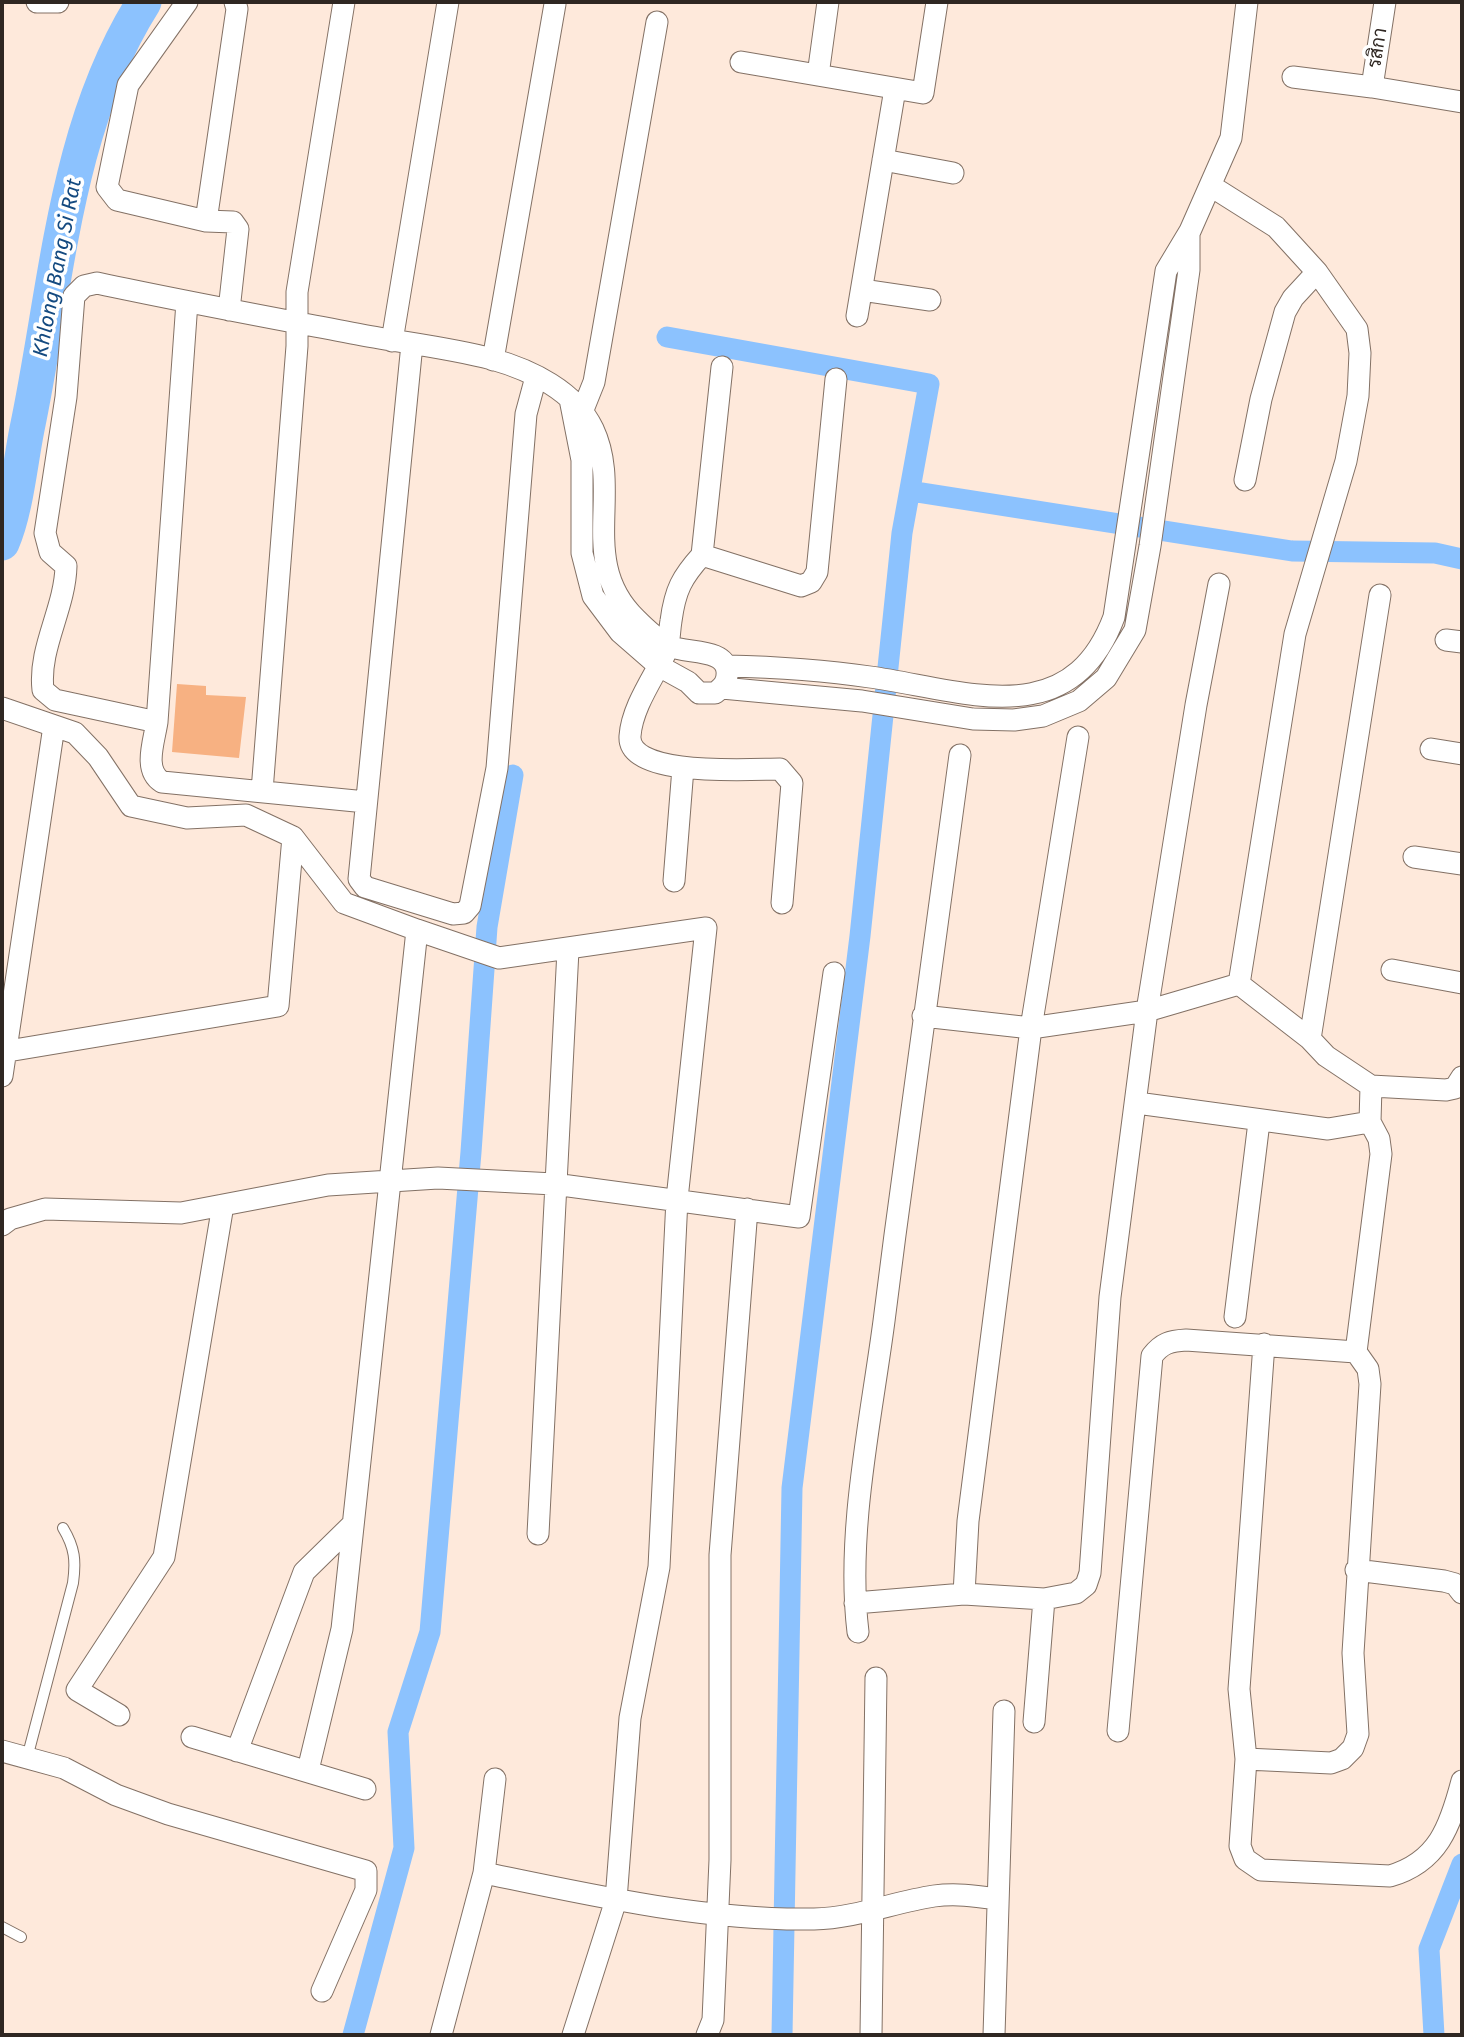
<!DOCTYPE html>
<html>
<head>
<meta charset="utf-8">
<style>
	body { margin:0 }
	#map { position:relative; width:1464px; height:2037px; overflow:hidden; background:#fee9db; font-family:"Fira Sans",sans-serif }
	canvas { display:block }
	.frame { position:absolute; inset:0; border:4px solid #2f2722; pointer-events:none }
</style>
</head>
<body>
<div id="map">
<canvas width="1464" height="2037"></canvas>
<div class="frame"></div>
</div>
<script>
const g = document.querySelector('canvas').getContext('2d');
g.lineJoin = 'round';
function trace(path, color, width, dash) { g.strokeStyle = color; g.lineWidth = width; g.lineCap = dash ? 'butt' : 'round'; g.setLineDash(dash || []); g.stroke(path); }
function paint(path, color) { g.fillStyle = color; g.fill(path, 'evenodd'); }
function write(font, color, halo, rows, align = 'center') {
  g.font = font + ' "Fira Sans",Sarabun,sans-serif'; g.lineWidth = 7; g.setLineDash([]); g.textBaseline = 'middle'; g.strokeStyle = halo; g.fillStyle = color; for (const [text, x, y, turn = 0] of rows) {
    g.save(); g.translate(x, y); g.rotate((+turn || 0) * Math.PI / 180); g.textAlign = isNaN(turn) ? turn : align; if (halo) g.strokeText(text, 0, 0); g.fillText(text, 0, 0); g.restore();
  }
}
trace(new Path2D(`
	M667 337 929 384 902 533 860 936 792 1488 782 2035
	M910 491 1292 551 1435 553 1462 559
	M353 2035 404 1848 398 1732 430 1632 471 1152 487 927 513 775
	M1434 2035 1429 1949 1462 1864`), '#8cc2fe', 21);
trace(new Path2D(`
	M2 543C16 511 20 464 27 429 57 286 64 128 144 2`), '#8cc2fe', 35);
paint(new Path2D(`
	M177 684 206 686V695L246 697 239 758 172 752Z`), '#f7b182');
const service = new Path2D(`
	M27 1758 73 1583C76 1561 75 1548 63 1528
	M2 1927 21 1937`);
const minor = new Path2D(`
	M37 2H58
	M187 2 128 85 107 187 117 200 206 221 233 222 238 229 229 310
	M1385 2 1372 87 1462 102
	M741 62 923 93 937 2
	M818 75 828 2
	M1293 77 1372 87
	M883 160 953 173
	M1211 186 1276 227 1317 272 1357 329 1360 353 1358 396 1346 461 1295 634 1239 984
	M206 221 237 9 235 2
	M862 290 930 300
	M187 302 157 722C154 742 143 770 162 782L366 802
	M857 316 895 89
	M392 341 448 2
	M412 344 359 879 365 887 453 914 464 913 470 906 497 768 526 414 536 377
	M493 360 555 4
	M578 422 594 382 657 22
	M1245 480 1261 399 1285 312 1293 298 1317 272
	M702 555 722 367
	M1380 595 1310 1039 1326 1056 1371 1086 1446 1090 1455 1088 1462 1077
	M1446 640 1462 642
	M726 666C773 667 823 670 870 677 963 690 1070 735 1114 617L1166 271 1190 231 1231 138 1247 2
	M722 688 862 701 973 719 1014 720 1043 716 1079 701 1106 678 1135 630 1150 546 1189 270V233
	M2 708 75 733 98 757 131 806 187 818 246 815 293 837 344 903 417 930 342 1629 308 1770
	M157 722 55 700 43 690C38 648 65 609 66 566L50 552 45 533 66 397 74 296 84 286 97 283C185 302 273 318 362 335 405 343 450 348 492 359 531 370 575 391 593 429 623 492 577 562 636 619 645 628 658 640 669 646 687 654 725 648 727 671 728 682 723 687 715 693H699L688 682 659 666 620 632 593 596 582 553V460L570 399
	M1431 749 1462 754
	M262 791 297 346V292L344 2
	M1414 857 1462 864
	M674 881 683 768
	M782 903 792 783 780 769C751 769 627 778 630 736 632 707 654 677 666 652 670 642 669 632 671 621 675 590 682 577 702 555L801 586 811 582 817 572 836 379
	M417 930 499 958 706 928 677 1199 659 1567 630 1718 616 1900 573 2035
	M1392 970 1462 983
	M923 1016 1031 1028 1147 1011 1239 984 1310 1039
	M2 1052 278 1006 293 837
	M2 1076 54 726
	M1137 1103 1328 1129 1370 1122 1371 1086
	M2 1225 10 1219 45 1209 181 1213 328 1185 438 1178 554 1184 799 1217 834 973
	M1235 1317 1259 1122
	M1264 1344 1239 1689 1246 1759 1240 1846 1245 1859 1261 1870 1390 1876C1438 1862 1450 1827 1462 1781
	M538 1534 568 950
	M1356 1570 1444 1581 1455 1584 1462 1593
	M964 1594 968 1521 1031 1028 1078 737
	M855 1603 964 1594 1044 1599 1076 1593 1086 1585 1090 1573 1110 1297 1147 1011 1196 705 1219 584
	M858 1632C846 1533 871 1420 884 1321 908 1132 933 943 960 755
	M119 1715 77 1690 164 1557 223 1205
	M1034 1722 1044 1599
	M1118 1731 1152 1356C1162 1343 1170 1341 1186 1340L1356 1352
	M192 1737 365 1789
	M2 1751 64 1768 116 1795 168 1814 366 1871V1890L322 1991
	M237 1751 304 1572 352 1525
	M1246 1759 1331 1763 1342 1759 1353 1748 1358 1734 1353 1653 1370 1384 1368 1369 1356 1352 1381 1154 1379 1139 1370 1122
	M484 1873C593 1895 702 1921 814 1919 856 1918 894 1902 934 1896 956 1893 976 1896 998 1899
	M441 2035 484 1873 495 1779
	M707 2035 713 2020 720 1860V1555L747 1209
	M871 2035 876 1678
	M994 2035 1004 1711`);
trace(service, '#837165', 12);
trace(minor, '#837165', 23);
trace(service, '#fff', 10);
trace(minor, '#fff', 21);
write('19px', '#2f2722', '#fff', [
	["รสิกา",1378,48,-81]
]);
write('italic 21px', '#144a80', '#fff', [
	["Khlong Bang Si Rat",58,268,-79]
]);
</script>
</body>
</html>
